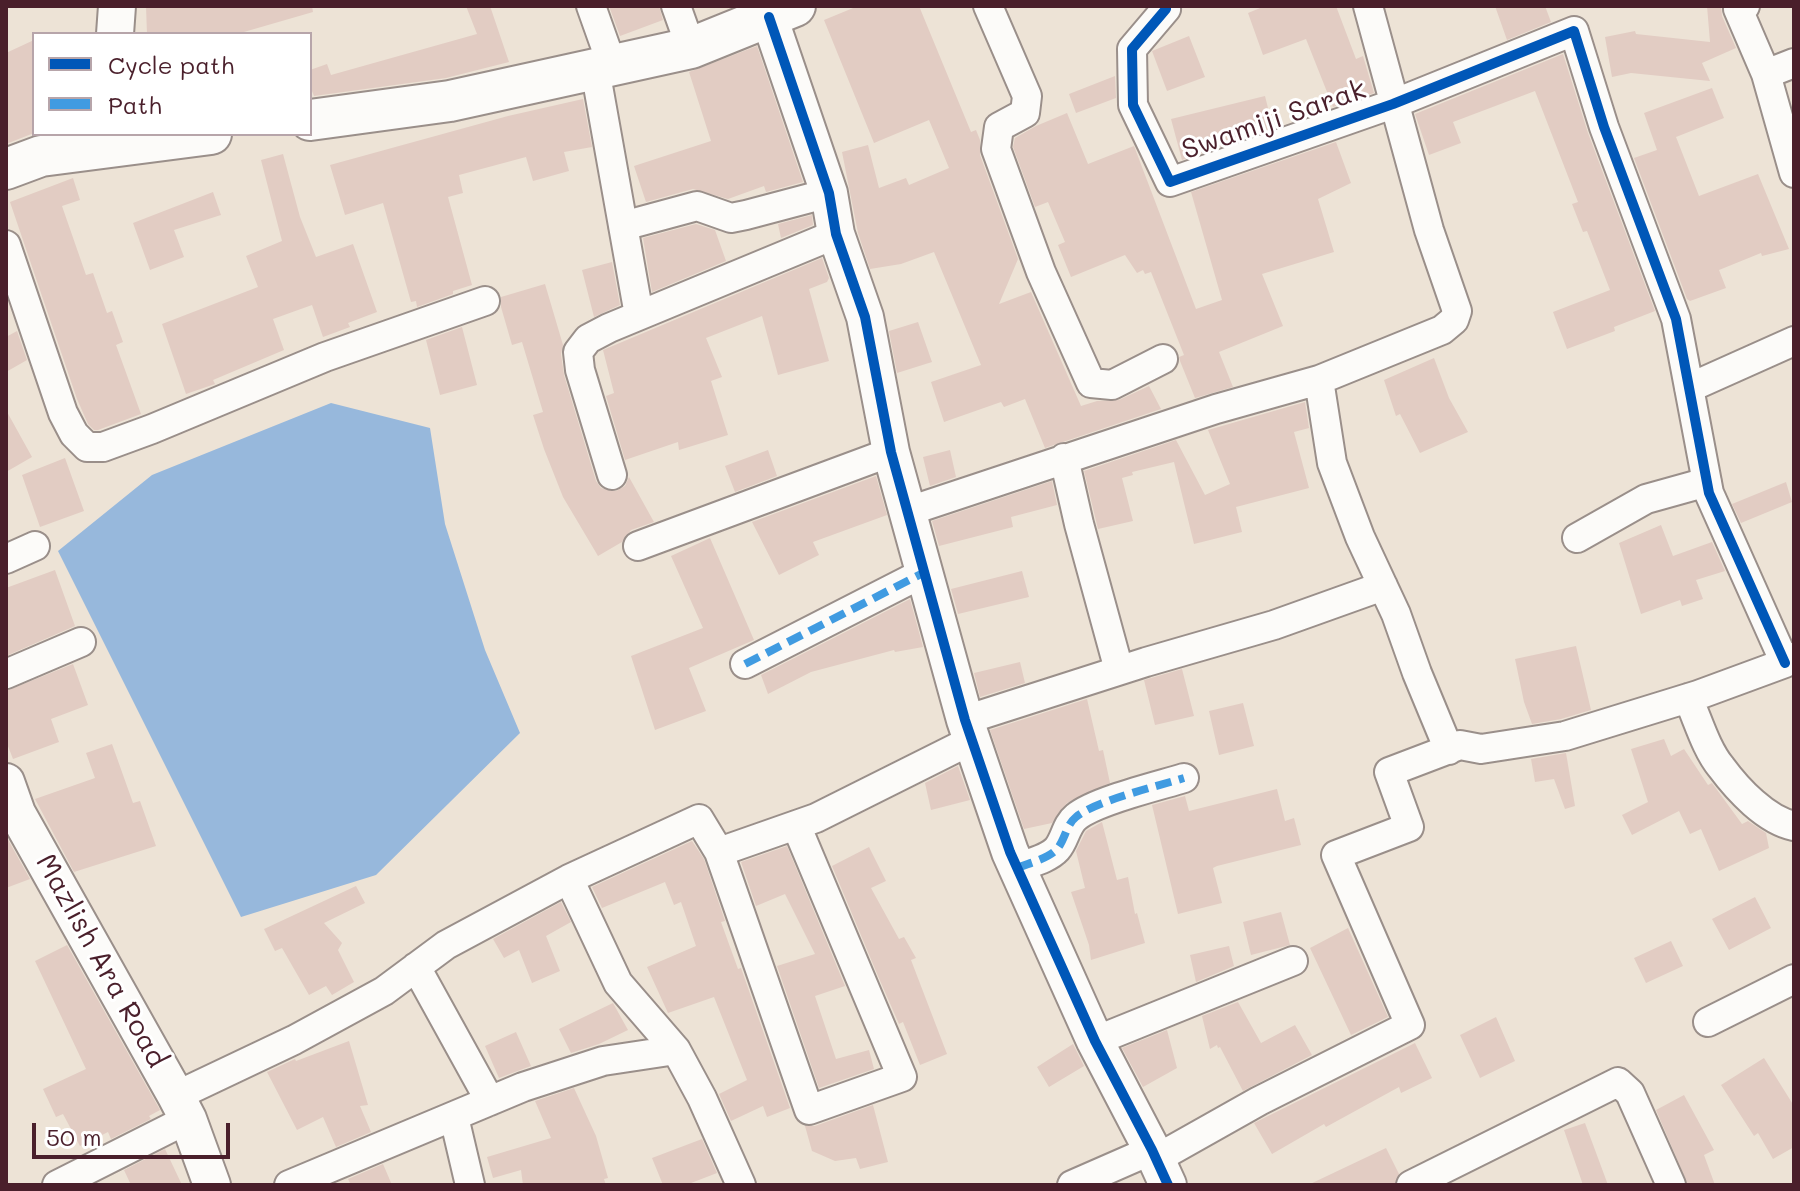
<!DOCTYPE html>
<html>
<head>
<meta charset="utf-8">
<style>
	body { margin:0 }
	#map { position:relative; width:1800px; height:1191px; overflow:hidden; background:#ede3d6; font-family:Mali,sans-serif }
	canvas { display:block }
	.frame { position:absolute; inset:0; border:8px solid #4a1f2b; pointer-events:none }
	.legend { position:absolute; left:32px; top:32px; width:280px; height:104px; box-sizing:border-box; background:#fff; border:2px solid #b7a5aa; margin:0; padding:10px 14px; list-style:none; font-size:24px; color:#4a1f2b }
	.legend li { display:flex; align-items:center; gap:16px; height:40px }
	.legend b { width:40px; border:2px solid #b7a5aa }
	.scale { position:absolute; left:32px; top:1123px; width:198px; height:36px; box-sizing:border-box; border:4px solid #4a1f2b; border-top:0; padding-left:10px; font-size:24px; line-height:28px; white-space:nowrap; color:#4a1f2b; -webkit-text-stroke:6px #fff; paint-order:stroke }
</style>
</head>
<body>
<div id="map">
<canvas width="1800" height="1191"></canvas>
<div class="frame"></div>
<ul class="legend">
<li><b style="height:10px;background:#0057b8"></b>Cycle path</li>
<li><b style="height:10px;background:#409be1"></b>Path</li>
</ul>
<div class="scale">50 m</div>
</div>
<script>
const g = document.querySelector('canvas').getContext('2d');
g.lineJoin = 'round';
function paint(path, color) { g.fillStyle = color; g.fill(path, 'evenodd'); }
function trace(path, color, width, dash) { g.strokeStyle = color; g.lineWidth = width; g.lineCap = dash ? 'butt' : 'round'; g.setLineDash(dash || []); g.stroke(path); }
function write(font, color, halo, rows, align = 'center') {
  g.font = font + ' Mali,sans-serif'; g.lineWidth = 6; g.setLineDash([]); g.textBaseline = 'middle'; g.strokeStyle = halo; g.fillStyle = color; for (const [text, x, y, turn = 0] of rows) {
    g.save(); g.translate(x, y); g.rotate((+turn || 0) * Math.PI / 180); g.textAlign = isNaN(turn) ? turn : align; if (halo) g.strokeText(text, 0, 0); g.fillText(text, 0, 0); g.restore();
  }
}
paint(new Path2D(`
	M331 403 430 428 445 524 485 650 520 733 376 875 241 917 58 551 152 475Z`), '#97b8dc');
paint(new Path2D(`
	M146 6H312L313 12 237 34H147Z
	M466 6H490L509 62 446 78 314 96 310 86V70L327 64 331 75 477 34Z
	M609 6H659L663 20 620 36Z
	M858 6H919L971 132 976 130 980 140V155L1018 259 999 304 1031 292 1081 406 1097 401 1119 400 1149 386 1161 409 1045 448 1025 399 1004 407 1001 402 944 422 931 382 981 365 934 252 901 264 870 269 858 233 842 152 868 145 879 188 906 178 909 185 949 168 929 120 874 143 824 20Z
	M1265 6H1336L1356 59 1363 56 1374 93 1333 107 1306 39 1263 55 1248 13Z
	M1495 6H1545L1551 22 1507 40Z
	M1707 6H1721L1722 16 1736 48 1702 63 1710 81 1631 73 1612 77 1605 37 1635 31 1636 34 1710 42Z
	M1189 36 1205 77 1167 91 1152 51Z
	M34 40V133L6 144V53Z
	M757 46 803 182 766 192 764 186 728 199 693 189 646 202 634 166 711 141 689 72Z
	M1563 54 1588 133 1655 311 1614 327 1615 331 1567 349 1553 312 1610 290 1587 231 1583 232 1572 204 1578 202 1535 91 1453 122 1461 143 1429 155 1415 114Z
	M1115 76 1116 98 1076 113 1069 94Z
	M1712 88 1724 118 1676 137 1699 196 1758 174 1789 249 1762 256 1761 253 1719 270 1726 288 1690 301 1687 299 1634 158 1657 150 1644 113Z
	M1265 96 1273 128 1182 160 1171 119Z
	M583 99 592 147 564 152 569 171 533 181 526 157 459 175 463 193 448 197 472 285 453 291V294L417 307 416 301 411 302 383 203 345 215 330 165 508 116Z
	M1067 113 1088 164 1134 146 1196 309 1222 300 1191 192 1336 142 1351 183 1318 199 1334 252 1262 274 1283 326 1219 352 1233 387 1195 398 1180 361 1179 357 1184 355 1151 272 1145 274 1143 270 1137 273 1125 255 1071 277 1058 245 1065 242 1048 202 1035 207 1013 147 1015 138 1036 126Z
	M283 154 300 217 316 257 353 244 377 312 348 323 350 327 323 337 312 305 273 319 284 350 213 380 215 384 186 394 162 324 258 287 246 256 282 241 261 160Z
	M73 178 80 200 62 206 86 275 93 273 107 313 112 311 123 342 116 345 141 414 98 430H94L88 424 77 399 10 202Z
	M213 192 221 215 174 230 184 257 150 270 133 223Z
	M812 215 813 225 781 238 778 224Z
	M696 224 715 230 726 261 652 292 643 238Z
	M822 258 829 278 827 282 809 289 829 361 778 375 762 316 706 338 722 377 711 381 728 435 679 450 678 442 625 460 606 396 614 393 603 350Z
	M612 262 620 305 594 317 582 270Z
	M545 284 563 345 561 354 564 375 596 481 601 488 616 491 625 486 629 477 654 522 631 530 622 542 598 556 563 497 544 449 533 415 543 412 522 342 512 345 501 307V297Z
	M918 322 932 362 897 373 889 331Z
	M462 327 477 385 440 395 426 340Z
	M17 331 27 360 6 372V337Z
	M1434 358 1449 398 1468 432 1420 453 1400 414 1396 416 1384 380Z
	M1305 402 1309 428 1294 432 1309 488 1236 507 1242 532 1194 544 1174 462 1132 472 1133 475 1122 478 1133 521 1098 529 1084 471 1176 440 1205 495 1230 484 1208 430Z
	M6 410 32 457 6 472Z
	M768 450 777 476 735 492 725 466Z
	M950 450 956 477 930 486 923 457Z
	M65 458 84 511 40 527 22 475Z
	M876 476 887 515 813 542 819 555 779 575 752 522Z
	M1052 481 1057 505 1011 517 1013 527 939 546 932 521Z
	M1786 482 1792 502 1741 523 1732 504Z
	M1661 525 1673 556 1712 542 1725 571 1696 580 1703 599 1682 606 1680 600 1641 614 1619 543Z
	M710 538 754 640 689 668 706 711 655 730 631 656 703 628 671 556Z
	M55 570 75 626 6 656V588Z
	M1022 571 1029 597 958 614 951 589Z
	M910 599 923 647 895 652 894 650 811 672 768 694 761 675Z
	M1576 646 1591 710 1561 719 1532 724 1524 702 1515 659Z
	M1020 662 1025 683 980 697 974 673Z
	M73 664 88 705 51 719 59 742 13 759 6 741V691Z
	M1182 669 1194 716 1155 725 1144 680Z
	M1087 699 1099 751 1103 750 1110 783 1067 803 1052 823 1024 829 990 730Z
	M1243 703 1254 746 1219 755 1209 711Z
	M1664 739 1671 756 1684 749 1708 785 1712 783 1742 824 1748 821 1766 833 1769 848 1719 871 1701 829 1690 834 1679 811 1632 835 1622 815 1648 802 1631 749Z
	M112 744 133 803 140 801 156 846 74 872 35 799 95 778 86 753Z
	M1566 753 1575 806 1565 809 1554 779 1535 782 1531 759Z
	M958 766 970 800 931 810 925 783Z
	M1277 789 1285 821 1294 818 1301 845 1217 866 1213 868 1222 903 1178 914 1152 805 1185 796 1189 811Z
	M1102 822 1117 880 1128 877 1135 914 1137 913 1145 943 1091 960 1089 945 1071 892 1085 888 1076 851 1086 831Z
	M6 836 30 879 6 888Z
	M692 841 704 859 724 918 725 921 721 922 738 969 741 968 790 1108 767 1117 763 1106 731 1121 719 1094 747 1080 714 997 668 1013 647 967 696 946 681 902 674 905 665 882 602 908 592 887Z
	M787 846 845 986 815 996 836 1059 869 1050 874 1069 819 1088 777 966 815 954 785 894 756 906 741 862Z
	M869 847 886 881 871 888 899 939 904 937 916 958 911 960 947 1054 920 1065 903 1022 899 1024 878 976 832 866Z
	M356 886 365 903 324 923 342 943 338 950 354 982 332 995 326 986 309 995 282 948 275 951 264 929Z
	M1755 897 1771 928 1729 950 1712 919Z
	M561 902 571 922 546 936 560 971 532 983 519 950 504 958 493 939Z
	M1281 912 1290 945 1251 955 1243 922Z
	M1348 928 1388 1017 1351 1035 1310 948Z
	M1671 941 1683 966 1646 983 1634 958Z
	M67 945 160 1110 149 1116 151 1119 111 1139 108 1132 80 1146 63 1114 56 1117 43 1089 86 1069 35 961Z
	M1229 946 1234 966 1196 982 1190 955Z
	M1238 1002 1261 1043 1295 1025 1312 1055 1243 1091 1220 1047 1218 1048 1217 1045 1210 1049 1202 1016Z
	M613 1003 628 1030 599 1044 571 1053 559 1029Z
	M1496 1017 1515 1061 1480 1078 1460 1035Z
	M1167 1030 1177 1068 1143 1087 1122 1048Z
	M516 1032 531 1066 499 1078 485 1046Z
	M349 1041 368 1105 360 1106 371 1132 336 1147 323 1117 297 1130 267 1072 295 1059 296 1061Z
	M1415 1043 1432 1078 1401 1093 1399 1087 1326 1127 1324 1124 1272 1154 1254 1123Z
	M1073 1044 1084 1066 1049 1087 1037 1067Z
	M1764 1058 1794 1106V1147L1773 1159 1758 1133 1754 1136 1721 1085Z
	M574 1088 596 1136 608 1178 604 1179 606 1185H523L521 1170 493 1178 487 1157 551 1138 535 1101Z
	M1684 1095 1714 1150 1704 1155 1715 1185H1688L1656 1110Z
	M873 1105 888 1162 860 1169 856 1158 835 1161 812 1151 805 1126H815Z
	M1585 1123 1608 1185H1583L1564 1130Z
	M702 1139 717 1173 686 1185H663L652 1158Z
	M1386 1148 1399 1174 1394 1185H1308Z
	M165 1149 182 1185H131L124 1170Z
	M383 1164 392 1185H351L348 1179Z`), '#e2ccc3');
const minor = new Path2D(`
	M591 6 612 65
	M676 6 691 48
	M988 6 1027 96 1025 113 999 127 996 149 1041 272 1091 383 1112 385 1163 359
	M1165 6 1166 9 1132 49 1133 105 1170 182 1393 104 1574 31 1604 127 1676 319 1709 493 1785 663
	M1368 6 1429 230 1457 311 1454 320 1442 330 1319 380 1332 463 1360 537 1396 614 1417 673 1449 750
	M1745 6 1738 9 1766 74 1794 173
	M595 69 639 315
	M1766 74 1794 63
	M623 226 697 206 731 218 746 215 829 193
	M6 245 63 413 74 434 87 447H103L152 429 325 357 485 301
	M1689 388 1794 341
	M1064 458 1079 524 1119 670
	M612 475 580 370 578 352 588 339 609 328 836 234
	M909 511 1216 409 1319 380
	M1577 538 1646 499 1707 482
	M638 546 891 452
	M6 559 35 546
	M745 664 925 572
	M6 674 81 642
	M1688 698C1698 720 1706 749 1721 767 1738 790 1766 820 1794 826
	M965 720 1146 662 1274 625 1383 586
	M719 852 809 1110 902 1077 796 825
	M1017 868C1029 863 1048 859 1057 849 1065 840 1066 825 1076 817 1095 801 1158 786 1184 778
	M569 879 618 983 676 1050 702 1098 741 1185
	M416 967 490 1101
	M1708 1022 1794 979
	M1095 1041 1293 961
	M176 1096 294 1040 384 991 446 945 569 879 699 819 719 852 816 818 972 740
	M454 1117 470 1185
	M1156 1159 1259 1101 1410 1025 1336 855 1409 827 1389 772 1460 745 1481 749 1565 736 1698 695 1785 663 1794 657
	M57 1185 188 1119
	M289 1185 523 1087 603 1061 676 1050
	M1072 1185 1152 1150
	M1411 1185 1618 1082 1630 1093 1671 1185`);
const tertiary = new Path2D(`
	M769 17 829 193 836 234 865 317 891 452 965 720 1010 852 1095 1041 1152 1150 1168 1185
	M115 34 117 6
	M6 782 17 813 176 1096 188 1119 212 1185`);
const secondary = new Path2D(`
	M310 120 450 101 691 48 795 6
	M6 169 41 156 211 134`);
trace(minor, '#9a8f8a', 32);
trace(tertiary, '#9a8f8a', 40);
trace(secondary, '#9a8f8a', 44);
trace(minor, '#fcfbf9', 28);
trace(tertiary, '#fcfbf9', 36);
trace(secondary, '#fcfbf9', 40);
trace(new Path2D(`
	M745 664 925 572
	M1017 868C1029 863 1048 859 1057 849 1065 840 1066 825 1076 817 1095 801 1158 786 1184 778`), '#409be1', 8, [16, 8]);
trace(new Path2D(`
	M1165 6 1166 9 1132 49 1133 105 1170 182 1393 104 1574 31 1604 127 1676 319 1709 493 1785 663
	M769 17 829 193 836 234 865 317 891 452 965 720 1010 852 1095 1041 1152 1150 1168 1185`), '#0057b8', 10);
write('28px', '#4a1f2b', '#fff', [
	["Swamiji Sarak",1274,120,-19],
	["Mazlish Ara Road",101,961,61]
]);
</script>
</body>
</html>
